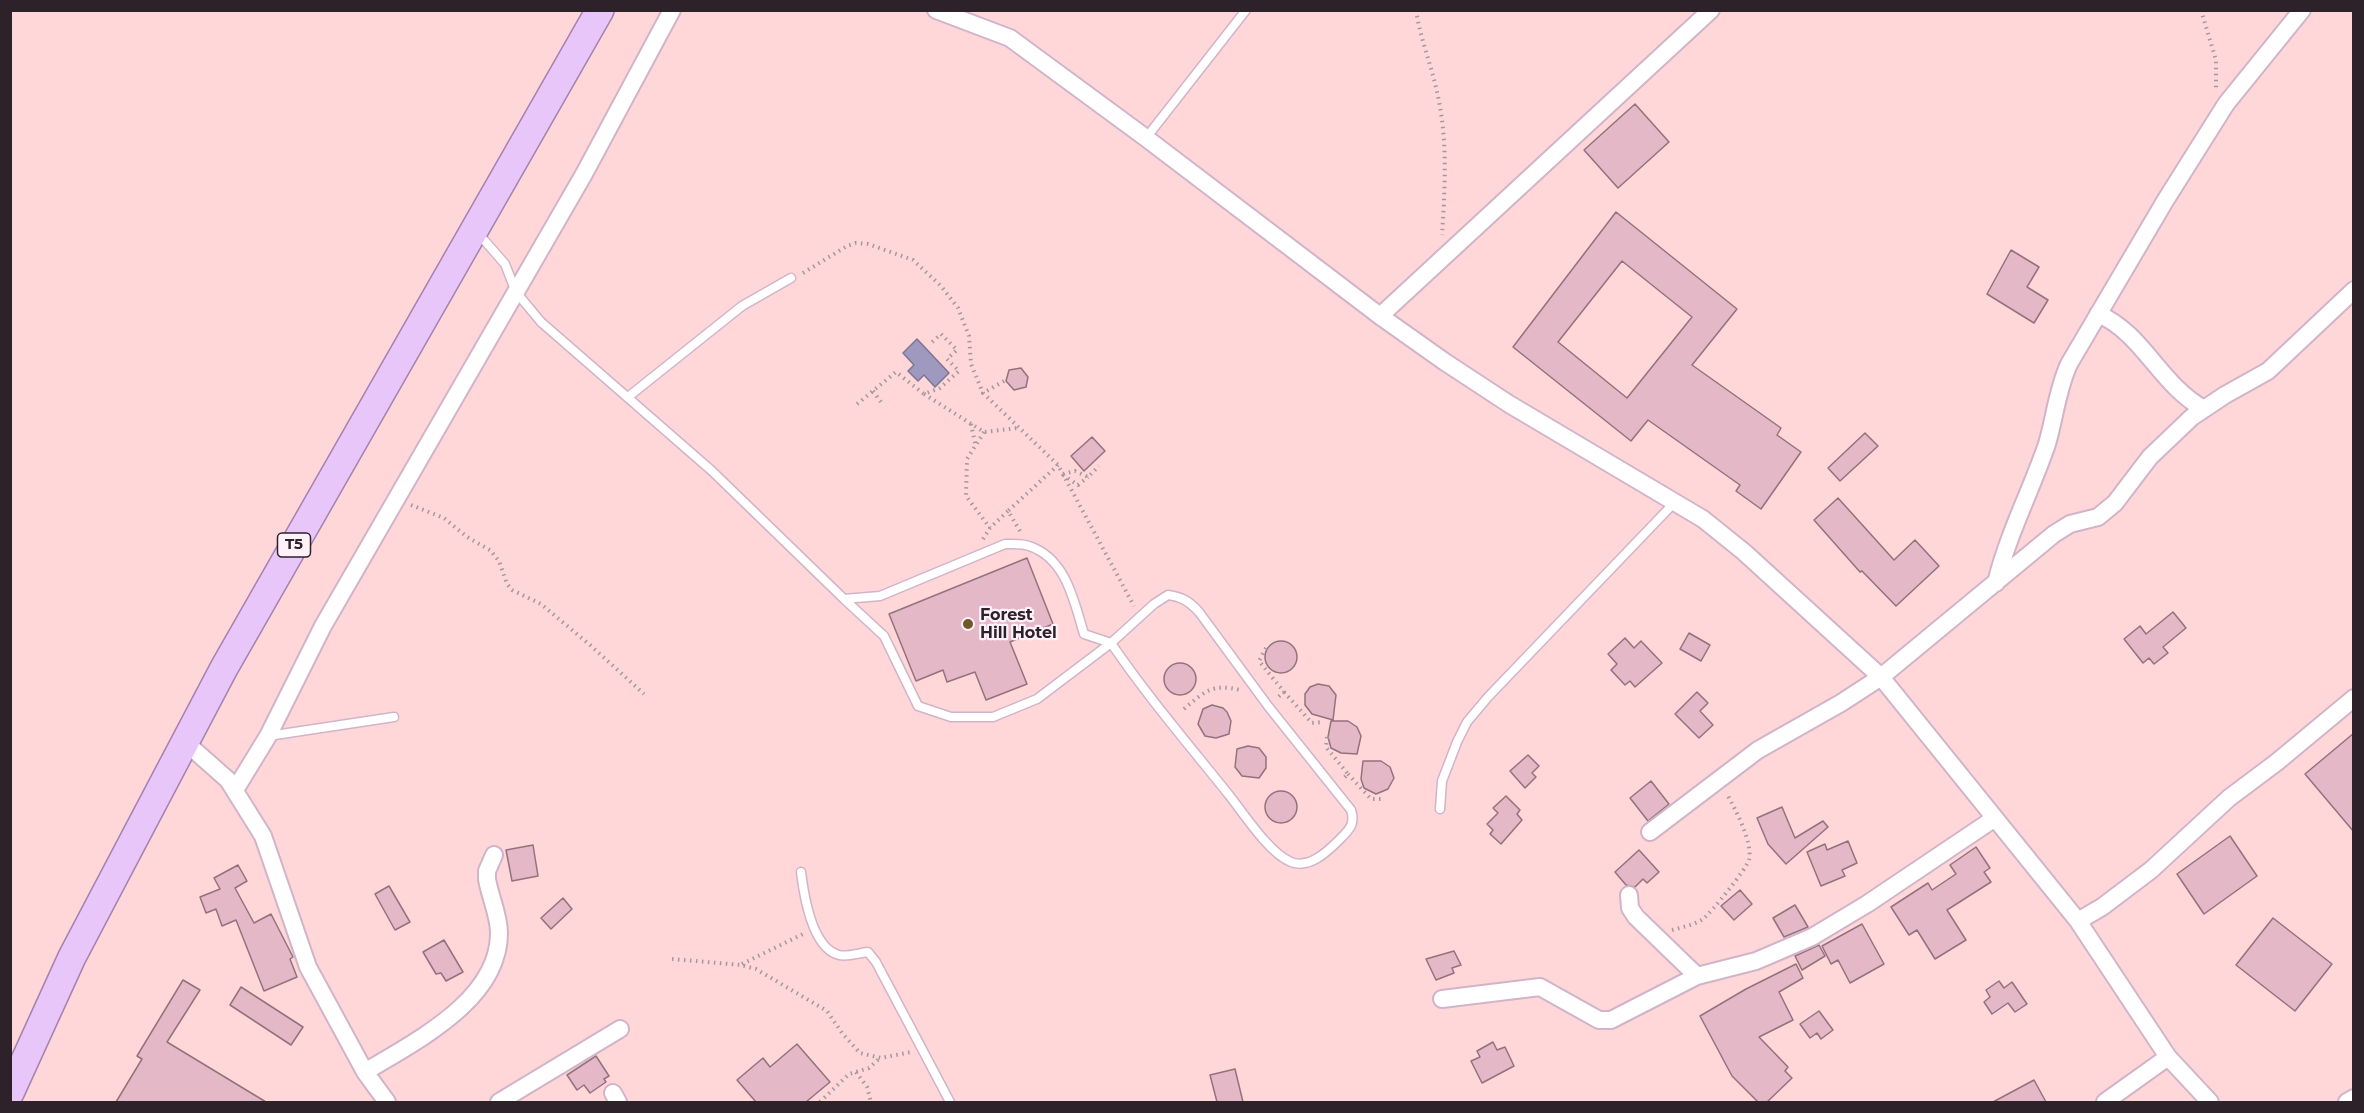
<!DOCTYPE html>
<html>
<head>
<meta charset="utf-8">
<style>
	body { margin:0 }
	#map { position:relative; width:2364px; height:1113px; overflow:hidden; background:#fef1fa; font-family:Montserrat,sans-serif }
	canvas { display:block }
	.frame { position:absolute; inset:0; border:12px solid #2d212a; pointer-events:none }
</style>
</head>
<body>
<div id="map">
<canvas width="2364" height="1113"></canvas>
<div class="frame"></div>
</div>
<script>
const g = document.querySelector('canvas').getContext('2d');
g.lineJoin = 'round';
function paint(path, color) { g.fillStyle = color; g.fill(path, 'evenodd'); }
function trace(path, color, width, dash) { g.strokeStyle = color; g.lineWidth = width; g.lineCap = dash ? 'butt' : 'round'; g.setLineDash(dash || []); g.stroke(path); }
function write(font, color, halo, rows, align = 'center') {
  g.font = font + ' Montserrat,sans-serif'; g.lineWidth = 4.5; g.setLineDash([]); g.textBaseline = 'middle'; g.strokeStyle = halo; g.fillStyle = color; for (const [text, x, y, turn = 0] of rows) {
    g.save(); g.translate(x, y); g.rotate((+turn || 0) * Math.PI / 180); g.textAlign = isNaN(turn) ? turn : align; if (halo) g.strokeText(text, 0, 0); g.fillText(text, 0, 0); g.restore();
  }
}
paint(new Path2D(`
	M10 11H2353V1102H11Z`), '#ffd7d8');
const water = new Path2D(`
	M917 339 949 373 935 387 924 375 918 381 908 371 914 365 903 353Z`);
paint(water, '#a099bf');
trace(water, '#7e7592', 1.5);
const building = new Path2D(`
	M1635 104 1669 142 1618 188 1584 150Z
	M1616 212 1737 309 1692 365 1781 428 1777 435 1801 452 1761 509 1736 491 1740 485 1648 420 1631 441 1513 347ZM1622 261 1692 317 1627 398 1558 342Z
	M2011 250 2039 267 2027 287 2048 300 2034 323 1987 294Z
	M1021 368 1028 377 1026 387 1014 390 1006 381 1009 370Z
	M1865 433 1878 446 1840 481 1828 468Z
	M1092 437 1105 451 1084 471 1071 456Z
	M1838 498 1894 560 1915 540 1939 566 1896 606 1862 571 1860 572 1814 520Z
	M1027 558 1053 624 1010 642 1027 684 986 700 975 672 947 682 943 670 916 681 889 614Z
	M2173 612 2186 628 2163 647 2168 653 2154 664 2149 658 2143 663 2124 639 2140 626 2146 634Z
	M1689 633 1710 645 1701 661 1680 649Z
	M1625 638 1634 648 1641 641 1662 663 1635 687 1630 681 1625 685 1611 670 1617 664 1608 654Z
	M1265 657a16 16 0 1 1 32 0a16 16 0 1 1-32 0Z
	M1164 679a16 16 0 1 1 32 0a16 16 0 1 1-32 0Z
	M1318 684 1329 686 1336 695 1333 720 1312 714 1305 705V694L1310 687Z
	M1697 692 1708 703 1700 711 1713 725 1699 738 1675 714Z
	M1212 705 1223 708 1227 712 1231 721 1229 734 1216 738 1205 736 1198 724 1203 709Z
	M1331 721H1348L1357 727 1361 736 1357 754 1341 753 1331 748 1328 737Z
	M2354 733V832L2305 774Z
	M1248 746 1259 748 1266 757V768L1259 778 1242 776 1235 767 1237 749Z
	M1528 755 1539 766 1532 773 1536 777 1525 788 1510 771Z
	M1363 761H1381L1390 767 1394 778 1388 789 1376 794 1364 788 1361 779Z
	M1651 781 1669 804 1648 821 1630 798Z
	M1265 807a16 16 0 1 1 32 0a16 16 0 1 1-32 0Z
	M1506 796 1520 810 1517 814 1522 820 1501 844 1490 834 1493 830 1487 824 1498 813 1493 808Z
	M1782 807 1795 838 1823 821 1828 827 1786 864 1768 844 1757 818Z
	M2230 836 2257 876 2204 914 2177 874Z
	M1848 841 1857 863 1842 870 1845 876 1821 886 1807 852 1825 844 1827 850Z
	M533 845 538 876 512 881 506 850Z
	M1976 847 1990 868 1984 872 1991 882 1947 910 1966 940 1935 959 1917 930 1909 935 1891 907 1928 883 1932 890 1956 874 1950 865Z
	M1639 850 1659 872 1647 883 1643 879 1635 887 1626 885 1615 872Z
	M238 865 247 881 235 888 254 923 271 914 293 957 290 959 297 977 264 991 236 920 222 926 216 909 206 913 200 897 220 889 214 878Z
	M389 886 410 922 395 930 375 894Z
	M1740 890 1752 904 1734 920 1721 906Z
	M563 898 572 909 551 929 541 918Z
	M1795 905 1808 927 1784 937 1773 918Z
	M2273 918 2332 964 2295 1011 2236 965Z
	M1862 924 1884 964 1850 983 1838 960 1831 964 1822 946Z
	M444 940 463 972 446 981 441 973 436 974 423 952Z
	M1819 945 1825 956 1802 970 1795 956Z
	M1454 951 1461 965 1452 968 1454 973 1436 980 1426 959Z
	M1796 964 1803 978 1779 992 1793 1020 1759 1037 1788 1067 1785 1071 1792 1078 1767 1102H1758L1732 1076 1700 1016 1746 989Z
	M183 980 200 990 167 1042 266 1102H116L142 1059 137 1056Z
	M1999 981 2004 988 2012 982 2027 1004 2015 1012 2008 1003 1992 1014 1984 1002 1990 997 1986 990Z
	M241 987 303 1027 291 1045 230 1005Z
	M1819 1011 1833 1030 1821 1039 1817 1033 1810 1038 1800 1024Z
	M1493 1042 1497 1050 1505 1047 1514 1066 1482 1083 1471 1061 1480 1057 1477 1051Z
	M797 1044 830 1082 806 1102H756L737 1080 763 1058 770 1067Z
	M596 1056 609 1076 604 1079 606 1082 590 1093 584 1085 577 1090 567 1075Z
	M1235 1069 1243 1102H1217L1210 1075Z
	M2034 1080 2046 1102H1993Z`);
paint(building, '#e5b8c7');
trace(building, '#94727d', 1.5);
const service = new Path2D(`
	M1146 138 1246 10
	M477 232 505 264 516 292 541 322 712 471 844 599 880 596 1005 544C1012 544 1022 543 1029 546 1066 558 1074 601 1084 634L1111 643C1147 696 1189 745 1229 795 1244 814 1269 853 1291 862 1309 869 1327 852 1338 841 1348 831 1356 825 1351 810L1268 706 1199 612C1189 601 1182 597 1168 595L1154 604 1111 643 1037 699 993 717H951L918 706 884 636 844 599
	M628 397 742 306 791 278
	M268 736 394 717
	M1440 809 1442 781 1457 742 1467 722 1488 697 1675 502
	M801 872C804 896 812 948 839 955 847 957 859 953 868 952L876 962 950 1102`);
const minor = new Path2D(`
	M936 10 1010 38 1146 138 1380 316 1445 362 1509 404 1703 519 1744 552 1881 677 2078 921 2168 1057 2210 1102
	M2098 314C2143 333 2160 385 2204 409
	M1380 316 1711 10
	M1996 583C2008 534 2031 491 2047 444 2055 417 2057 390 2069 364L2165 201 2226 104 2302 10
	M185 742 228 780 263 836 308 967 365 1072 387 1102
	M235 790 268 736 323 626 584 174 672 10
	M1650 832 1758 750 1841 703 1881 677 2054 534 2070 524 2098 517 2115 503 2150 457 2192 417 2225 395 2268 371 2354 290
	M1629 895 1630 908 1636 917 1697 976
	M2078 921 2102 907 2151 870 2229 798 2277 762 2354 698
	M1442 999 1540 987 1599 1020H1611L1697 976 1756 961 1812 937 1867 904 1995 818
	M365 1072C415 1041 499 1001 499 933 499 915 490 897 487 879V871L494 855
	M613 1093 618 1102
	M499 1102 620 1029
	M2105 1102 2168 1057
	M2347 1102 2354 1098`);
const trunk = new Path2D(`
	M10 1093 72 957 224 668 600 10`);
trace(service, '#d2b4ca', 11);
trace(minor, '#d2b4ca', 20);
trace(trunk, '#a382b0', 30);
trace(new Path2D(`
	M1416 10C1420 38 1431 64 1437 92 1448 138 1445 188 1442 235
	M2201 10 2216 60V90
	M803 273 847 246 856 243 868 244 913 260 941 286 958 308 969 336 971 364 983 393
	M1004 381 983 393 1058 465 1134 606
	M873 391 881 402
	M924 394 984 432 1018 428
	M857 404 896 372 924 394 940 388 959 371 947 359 957 350 941 334 931 343
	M971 424 975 443
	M984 432 967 459 966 496 990 528
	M1063 474 1075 471 1088 477 1099 466
	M1063 475 1078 485 1088 477
	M411 505 444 518 467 537 490 550 499 561 507 584 512 590 541 604 590 645 644 694
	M1020 531 1008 511 1058 465
	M983 539 990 528 1008 511
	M1266 648 1259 661 1284 692 1276 699
	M1284 692 1312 723 1324 722
	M1184 709C1204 692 1212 683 1240 690
	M1327 737 1326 747 1348 774 1343 779
	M1348 774 1371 799H1385
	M1672 930C1683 927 1694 925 1703 919 1711 913 1747 868 1749 860 1753 842 1735 809 1727 794
	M672 959 741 965 756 969 827 1011 842 1033 860 1053 881 1058 911 1052
	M742 964 805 933
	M856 1072 867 1087 871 1102
	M820 1102 849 1074 869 1068 880 1058`), '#a397a0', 4, [1.5, 4.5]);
trace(service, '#fff', 8);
trace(minor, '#fff', 16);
trace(trunk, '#e8c6fa', 27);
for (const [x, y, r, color] of [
	[968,624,6,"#725729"]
]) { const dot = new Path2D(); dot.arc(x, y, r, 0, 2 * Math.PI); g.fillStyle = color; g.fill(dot); trace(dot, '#fef1fa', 2); }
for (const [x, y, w] of [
	[294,545,33]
]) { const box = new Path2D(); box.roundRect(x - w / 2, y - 12, w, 24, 4.5); g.fillStyle = '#fef1fa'; g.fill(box); trace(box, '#2d212a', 1.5); }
write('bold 15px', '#2d212a', null, [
	["T5",294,545]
]);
write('bold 16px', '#2d212a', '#fef1fa', [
	["Forest",980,615],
	["Hill Hotel",980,633]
], 'left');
</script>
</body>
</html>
